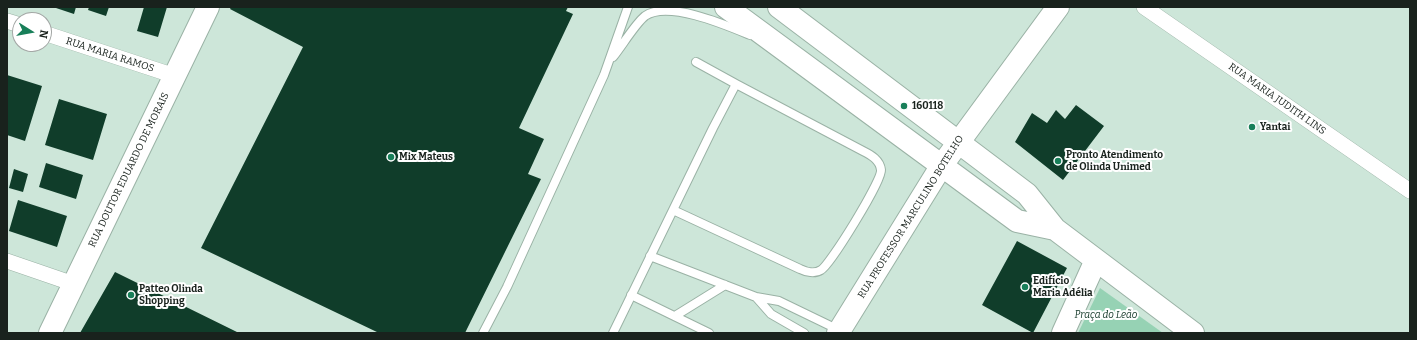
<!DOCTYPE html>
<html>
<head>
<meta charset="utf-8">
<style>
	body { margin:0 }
	#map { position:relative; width:1417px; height:340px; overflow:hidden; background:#cde6d9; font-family:Bitter,serif }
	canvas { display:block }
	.frame { position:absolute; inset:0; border:8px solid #19221d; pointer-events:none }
	.north { position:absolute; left:12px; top:12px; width:40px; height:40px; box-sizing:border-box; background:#fff; border:1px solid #a3a7a5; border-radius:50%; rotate:101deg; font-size:11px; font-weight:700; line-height:16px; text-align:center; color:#19221d }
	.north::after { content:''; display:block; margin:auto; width:14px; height:18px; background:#187f59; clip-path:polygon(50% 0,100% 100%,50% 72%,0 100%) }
</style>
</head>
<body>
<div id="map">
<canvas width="1417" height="340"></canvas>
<div class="frame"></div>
<div class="north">N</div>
</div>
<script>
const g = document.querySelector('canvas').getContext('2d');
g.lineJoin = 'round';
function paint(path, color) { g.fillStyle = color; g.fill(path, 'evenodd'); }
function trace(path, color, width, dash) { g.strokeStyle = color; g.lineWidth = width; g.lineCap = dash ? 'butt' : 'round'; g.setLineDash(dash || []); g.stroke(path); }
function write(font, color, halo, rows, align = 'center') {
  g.font = font + ' Bitter,serif'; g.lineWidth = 4; g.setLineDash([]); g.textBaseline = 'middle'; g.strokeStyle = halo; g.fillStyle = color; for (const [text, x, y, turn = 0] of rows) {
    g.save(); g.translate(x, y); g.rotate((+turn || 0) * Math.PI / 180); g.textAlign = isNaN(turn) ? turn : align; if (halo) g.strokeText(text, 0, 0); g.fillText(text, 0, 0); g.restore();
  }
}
paint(new Path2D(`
	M1100 288 1163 333H1078Z`), '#96d2b4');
paint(new Path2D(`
	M53 7H76L74 14Z
	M89 7H109L106 16 88 10Z
	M144 7H167L158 37 137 31Z
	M231 7H568L566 11 573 14 519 128 544 139 528 174 541 179 465 333H379L201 248 303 47 230 9Z
	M7 75 42 86 25 141 7 135Z
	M59 99 107 114 93 160 45 145Z
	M1076 105 1104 126 1063 180 1015 142 1032 113 1047 123 1056 110 1065 119Z
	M46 163 83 175 76 199 39 187Z
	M14 169 28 174 23 192 9 188Z
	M18 200 67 216 57 247 9 231Z
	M1017 241 1067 268 1033 333 982 305Z
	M115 272 239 333H80Z`), '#103d2a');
const lane = new Path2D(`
	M613 57C622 46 635 24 645 16 668 0 726 25 750 35
	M696 62 736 84
	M650 256 756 297 779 301 839 330
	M631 295 709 333
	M756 297 771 314 804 333
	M675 316 725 285
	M483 333 507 287 604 75 628 7
	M613 333 713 128 736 84 863 151C871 155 880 160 881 170 882 181 830 265 821 270 815 274 806 272 800 269L673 210`);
const street = new Path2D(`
	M1144 7 1410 191
	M7 21 20 25
	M44 33 175 76
	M7 261 74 284`);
const secondary = new Path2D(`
	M726 7 1017 221 1055 229
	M779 7 1027 194 1055 229 1193 333
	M50 333 208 7
	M838 333 942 165 1058 7
	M1063 333 1096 260`);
trace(lane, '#9ab2a5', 10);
trace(street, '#9ab2a5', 16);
trace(secondary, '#9ab2a5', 24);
trace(lane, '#fff', 8);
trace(street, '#fff', 15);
trace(secondary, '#fff', 22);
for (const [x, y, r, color] of [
	[904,106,4,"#187f59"],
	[1252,127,4,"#187f59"],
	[391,157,4,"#187f59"],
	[1058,161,4,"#187f59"],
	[1025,287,4,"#187f59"],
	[131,295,4,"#187f59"]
]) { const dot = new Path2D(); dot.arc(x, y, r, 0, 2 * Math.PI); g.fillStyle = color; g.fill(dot); trace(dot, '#fff', 1.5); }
write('10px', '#19221d', '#fff', [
	["RUA MARIA RAMOS",110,55,18],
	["RUA MARIA JUDITH LINS",1277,99,35],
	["RUA DOUTOR EDUARDO DE MORAIS",129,170,-64],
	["RUA PROFESSOR MARCULINO BOTELHO",911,217,-58]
]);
write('bold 10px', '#19221d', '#fff', [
	["160118",912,106],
	["Yantai",1260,127],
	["Pronto Atendimento",1066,155],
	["de Olinda Unimed",1066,167],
	["Mix Mateus",399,157],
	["Edifício",1033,281],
	["Maria Adélia",1033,293],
	["Patteo Olinda",139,289],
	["Shopping",139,301]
], 'left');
write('italic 10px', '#103525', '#fff', [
	["Praça do Leão",1106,315]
]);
</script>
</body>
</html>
